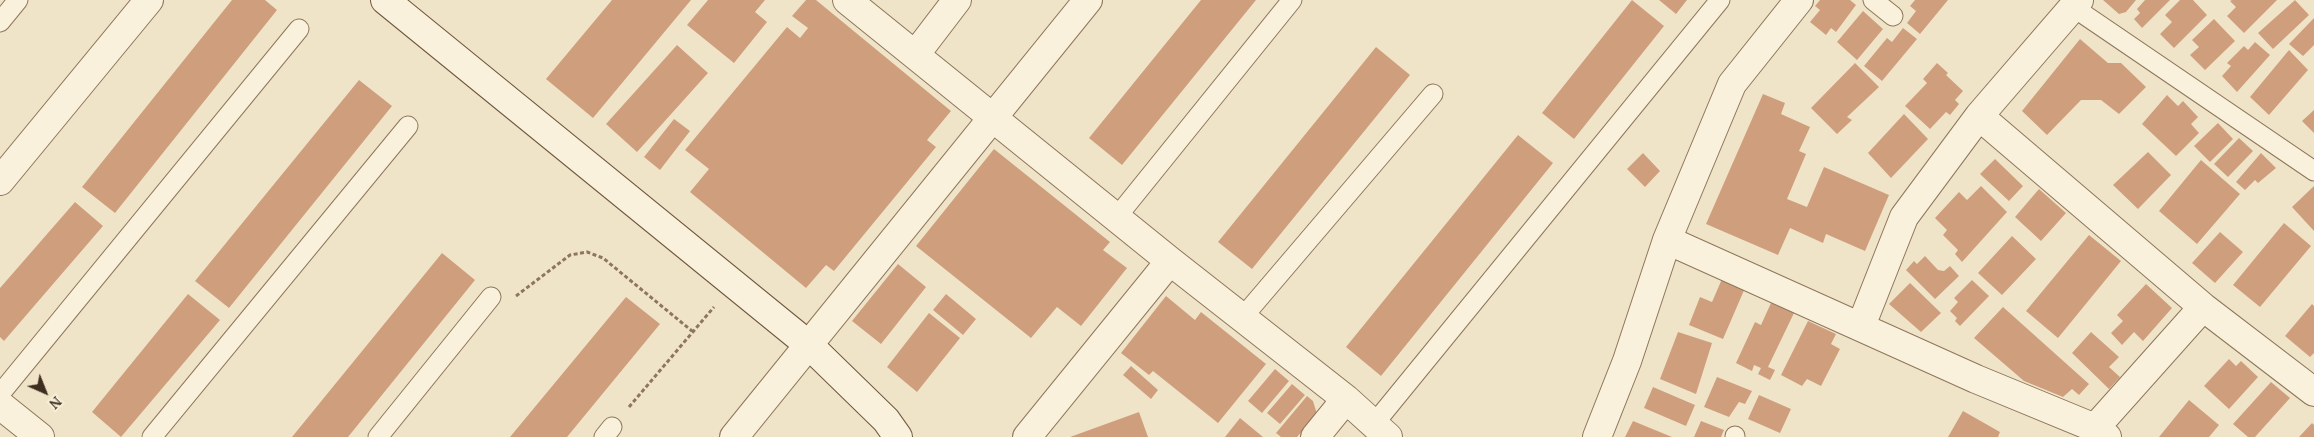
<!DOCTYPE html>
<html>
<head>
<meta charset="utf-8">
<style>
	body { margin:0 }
	#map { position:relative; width:2314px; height:437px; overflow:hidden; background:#f0e4c8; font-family:"PT Serif",serif }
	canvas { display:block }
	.north { position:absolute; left:20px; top:367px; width:50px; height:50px; -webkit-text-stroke:4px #f7eed8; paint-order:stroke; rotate:136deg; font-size:14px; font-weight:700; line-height:20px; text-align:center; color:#3d2e20 }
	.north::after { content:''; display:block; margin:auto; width:18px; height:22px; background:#3d2e20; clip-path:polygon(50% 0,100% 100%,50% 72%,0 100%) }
</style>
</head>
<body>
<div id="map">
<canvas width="2314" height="437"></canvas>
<div class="north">N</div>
</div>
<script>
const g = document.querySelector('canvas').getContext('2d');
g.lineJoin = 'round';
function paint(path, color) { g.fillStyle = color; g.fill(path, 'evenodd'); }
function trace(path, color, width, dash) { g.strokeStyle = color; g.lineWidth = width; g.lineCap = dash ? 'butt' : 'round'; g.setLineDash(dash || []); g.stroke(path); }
paint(new Path2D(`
	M232 0H265L277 10 115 213 82 187Z
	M612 0H691L593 118 546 79Z
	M708 0H765L755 12 767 22 734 63 687 25Z
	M806 0H816L951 111 927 140 936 147 834 271 826 265 806 288 690 192 709 169 685 150 787 27 800 38 808 28 792 16Z
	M1201 0H1256L1122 165 1089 138Z
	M1632 0 1664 26 1574 139 1542 113Z
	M1659 0H1687L1676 14Z
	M1820 0H1850L1856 5 1836 32 1831 28 1826 35 1810 22 1820 10 1815 6Z
	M1915 0H1948L1920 34 1907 23 1916 11 1910 6Z
	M2103 0H2136L2126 12 2119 14Z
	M2145 0H2170L2142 28 2134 19 2140 13 2137 9Z
	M2180 0H2193L2207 15 2174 48 2160 34 2172 22 2165 15Z
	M2232 0H2277L2244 33 2227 16 2236 7 2230 1Z
	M2295 0 2309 15 2273 49 2258 33Z
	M1863 11 1883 29 1857 60 1837 42Z
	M2314 18V45L2303 56 2289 44Z
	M2214 19 2235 41 2205 70 2190 55 2199 47 2192 40Z
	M1903 28 1917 39 1882 81 1864 66 1887 38 1892 42Z
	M2080 39 2108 63H2121L2146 87 2119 114 2101 100H2081L2047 135 2022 111Z
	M2255 42 2270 55 2237 92 2222 76 2231 66 2227 63 2244 46 2248 50Z
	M677 45 708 73 637 152 606 124Z
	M1376 47 1410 75 1252 269 1218 242Z
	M2289 50 2308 70 2269 115 2250 97Z
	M1855 63 1879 87 1847 117 1852 120 1837 134 1811 108Z
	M1937 63 1948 73 1946 75 1963 91 1955 100 1959 104 1950 115 1946 112 1930 129 1905 106 1927 83 1923 79Z
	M359 80 392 106 229 308 195 281Z
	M1763 94 1785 103 1781 114 1810 127 1799 151 1806 154 1787 199 1807 207 1824 167 1889 195 1865 251 1826 234 1823 243 1790 228 1778 255 1706 224Z
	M2167 95 2178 106 2183 101 2198 117 2191 124 2199 133 2176 156 2142 124Z
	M2314 110V133L2302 121Z
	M1904 114 1928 139 1891 178 1868 153Z
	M674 119 690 131 660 170 644 157Z
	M2218 123 2233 139 2210 162 2194 146Z
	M1518 135 1553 163 1381 376 1346 347Z
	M2239 138 2253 151 2228 177 2214 164Z
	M994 149 1110 242 1103 250 1127 268 1081 326 1057 307 1031 338 916 246Z
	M2148 152 2171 175 2138 209 2113 185Z
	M1643 153 1660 171 1645 187 1627 169Z
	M2261 153 2276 168 2258 183 2255 180 2245 190 2236 182Z
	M1995 159 2023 186 2009 201 1980 174Z
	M2201 160 2240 194 2197 244 2159 211Z
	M1981 186 2007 212 1962 262 1955 254 1958 250 1943 235 1947 230 1935 218 1959 192 1967 200Z
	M2314 186V231L2292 207Z
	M2039 189 2066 213 2041 241 2015 217Z
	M75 202 103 226 4 341 0 337V288Z
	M2284 223 2311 246 2260 307 2233 285Z
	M2220 232 2243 252 2215 283 2192 263Z
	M2089 235 2121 261 2058 338 2026 311Z
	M2012 236 2036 259 2002 295 1978 273Z
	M442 253 475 280 348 437H292Z
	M1925 256 1938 270 1944 271 1950 266 1959 276 1935 299 1906 270 1914 261 1917 264Z
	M898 264 926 287 881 344 852 321Z
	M1722 279 1745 288 1723 339 1689 325 1700 297 1712 302Z
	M1972 280 1989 296 1960 326 1955 321 1957 318 1950 311 1958 302 1954 298Z
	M1910 283 1941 313 1921 332 1889 304Z
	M2146 284 2172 308 2143 341 2134 332 2122 345 2111 333 2123 321 2117 315Z
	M188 294 220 320 121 437 92 412Z
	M946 294 976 319 963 335 933 310Z
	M1166 296 1195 320 1201 312 1266 364 1218 423 1153 371 1149 375 1121 353Z
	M626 297 660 324 567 437H510Z
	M1771 303 1794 313 1768 367 1775 370 1770 380 1758 374 1761 368 1754 365 1752 371 1736 363 1755 322 1761 325Z
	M2312 304 2314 306V353L2310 357 2285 336Z
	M2003 307 2089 384 2079 395 2072 389 2063 397 2024 381 1974 338Z
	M929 313 960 338 917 392 887 367Z
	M1808 321 1836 334 1831 344 1840 349 1821 386 1807 379 1802 386 1781 375Z
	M1678 332 1712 343 1696 394 1660 379Z
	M2091 332 2119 357 2109 367 2120 377 2109 389 2072 353Z
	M2229 359 2236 366 2241 361 2258 377 2229 409 2204 386Z
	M1131 366 1158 390 1151 399 1123 375Z
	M1275 369 1289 381 1262 413 1248 401Z
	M1717 377 1752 391 1745 404 1739 402 1729 417 1704 407Z
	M2271 382 2290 398 2255 437H2248L2233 424Z
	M1292 384 1305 395 1280 424 1267 413Z
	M1653 387 1695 405 1686 426 1644 408Z
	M1759 395 1791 409 1780 433 1748 419Z
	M1307 396 1313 401 1317 414 1297 437H1281L1276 433Z
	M2189 400 2219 425 2209 437H2159Z
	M1963 411 2000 432 1998 437H1948Z
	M1139 412 1148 437H1070Z
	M1240 418 1263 437H1225Z
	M1633 421 1672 437H1625Z
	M1701 421 1724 430 1721 437H1694Z
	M2312 423 2314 425V437H2299Z`), '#cf9f7d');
const lane = new Path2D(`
	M1873 0 1893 16
	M2073 7 2314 171
	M0 22 18 0
	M1116 218 1292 0
	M1242 318 1433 94
	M0 394 299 29
	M1374 424 1720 0
	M152 437 408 126
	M378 437 491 297
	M604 437 612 427
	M1735 437V436`);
const street = new Path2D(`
	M847 0 1170 261 1346 399 1388 437
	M915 55 957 0
	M1979 116 2203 307 2314 392
	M0 181 149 0
	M1667 240 1976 379 2095 428 2107 437
	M1861 326 1904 217 1979 116 2079 0
	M0 405 40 437
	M2095 428 2203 307
	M734 437 1088 0
	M1027 437 1170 261
	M1315 437 1346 399
	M1597 437 1627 361 1667 240 1732 84 1799 0`);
const secondary = new Path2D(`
	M385 0 810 346 886 420 898 437`);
trace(lane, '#8d765c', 21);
trace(street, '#8d765c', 30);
trace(secondary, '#6f573f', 30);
trace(new Path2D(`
	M516 296 570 255 587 252 603 258 692 331
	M629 407 714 307`), '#8d765c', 3, [4, 2.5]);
trace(lane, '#faf1dc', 19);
trace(street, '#faf1dc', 28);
trace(secondary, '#faf1dc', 28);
</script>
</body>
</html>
